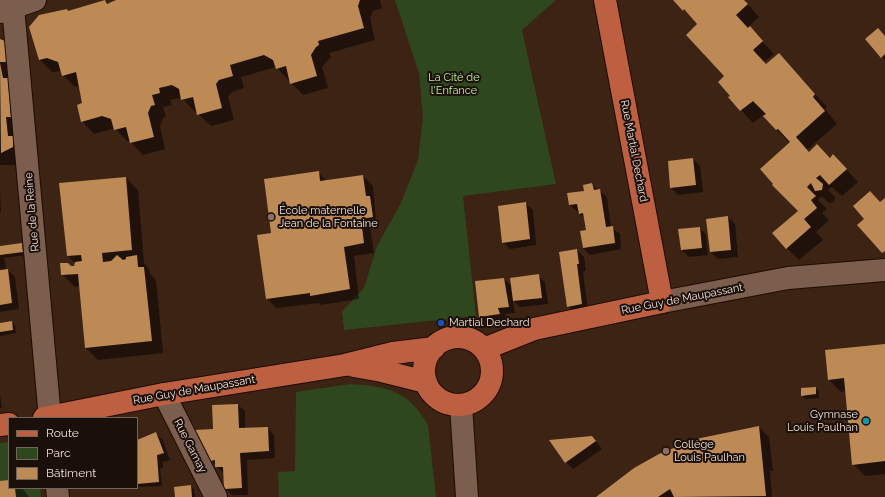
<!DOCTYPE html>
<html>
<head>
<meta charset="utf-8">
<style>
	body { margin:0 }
	#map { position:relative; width:885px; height:497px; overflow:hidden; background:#3c2314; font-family:Raleway,sans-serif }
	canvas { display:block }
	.legend { position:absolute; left:8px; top:417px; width:130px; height:72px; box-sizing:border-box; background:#1b1009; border:1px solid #71645c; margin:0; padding:5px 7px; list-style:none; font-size:12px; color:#f2e1d8 }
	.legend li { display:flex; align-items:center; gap:8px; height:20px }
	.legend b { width:20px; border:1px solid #71645c }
</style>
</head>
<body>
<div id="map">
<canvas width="885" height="497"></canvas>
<ul class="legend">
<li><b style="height:5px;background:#bc6041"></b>Route</li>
<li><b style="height:11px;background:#2f471e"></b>Parc</li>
<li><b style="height:11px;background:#bd8a56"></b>Bâtiment</li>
</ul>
</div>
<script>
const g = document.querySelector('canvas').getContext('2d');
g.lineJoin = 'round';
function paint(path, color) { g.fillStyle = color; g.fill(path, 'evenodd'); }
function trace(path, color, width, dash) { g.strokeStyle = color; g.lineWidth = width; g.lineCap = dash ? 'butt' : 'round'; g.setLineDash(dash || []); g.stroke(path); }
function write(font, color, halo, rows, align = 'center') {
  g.font = font + ' Raleway,sans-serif'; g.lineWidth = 4; g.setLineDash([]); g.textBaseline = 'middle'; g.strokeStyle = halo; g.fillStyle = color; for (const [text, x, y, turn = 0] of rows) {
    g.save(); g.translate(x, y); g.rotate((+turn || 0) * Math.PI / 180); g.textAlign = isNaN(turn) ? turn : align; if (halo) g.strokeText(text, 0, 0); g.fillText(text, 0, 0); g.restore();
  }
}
paint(new Path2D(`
	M395 0H556L522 30 556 184 463 196 476 316 344 330 342 312 364 288 377 246 401 203 418 160 423 117 419 73Z
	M350 384C387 386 409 391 428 425L436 497H279L278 472 295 471 296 392Z
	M9 442V488H40L41 497H0V443Z`), '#2f471e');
paint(new Path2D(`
	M117 0H380L382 8 373 11 370 18 375 40 329 53 331 57 322 67 328 88 303 95 276 67 241 77 244 88 232 92 228 97 234 120 211 126 198 114 197 111 195 112 182 98 170 100 172 105 163 107 166 117 163 118 160 126 165 149 143 155 130 141H127L115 128 94 134 82 121 83 104 81 86 75 87 63 75 62 71 52 72 40 60 30 27 69 12 106 1 109 4Z
	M674 0H744L759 17 746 29 750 28 774 54 764 62 767 65 779 54 827 107 825 109 837 124 807 150 809 152 817 145 831 158 845 168 858 182 842 196 832 187 828 190 835 197 834 202 829 203 822 196 818 200 827 209 822 213 829 220 816 232 823 240 799 260 787 248 799 212 792 142H789L777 130 766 113 753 123 729 97 731 96 725 76 699 24Z
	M885 37V60L882 57Z
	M0 40 8 45 25 159 14 165H0Z
	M693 159 700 166 703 192 678 195 671 188Z
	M318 172 327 181 363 176 373 186 376 220 369 221 374 253 354 256 359 299 321 305 319 303 276 308 267 298 272 234Z
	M126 178 138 190 144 263 149 269 150 274 156 280 163 353 98 360 86 348 80 286 75 287 62 274 71 267H75L76 264 68 256 60 184Z
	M592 185 607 197 611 227 620 234 621 249 590 255 583 248 581 232 587 231 585 219 570 205Z
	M0 188 1 212H0Z
	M526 204 533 210 536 245 510 249 503 242Z
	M728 217 735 224 738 257 718 259 711 252 707 219Z
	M700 228 706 235 708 255 689 257 682 250 680 230Z
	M22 244 25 248 26 255 3 258 5 260 6 270H8L15 277 19 309 0 312V247Z
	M577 250 584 257 586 271H583L588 311 575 313 568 306Z
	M538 276 545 282 548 304 520 307 513 300 515 313 505 314 506 321 487 323 480 316 504 279 512 286Z
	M12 322 15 325 16 333 0 336V324Z
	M885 345V474L865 476 853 464 846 391 841 392 829 380Z
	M815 388 819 391V398L805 399 802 395Z
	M0 395 2 408H0Z
	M238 405 245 411V429L268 428 274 435 275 458 247 460 248 495H232L225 488 224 474 211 460 213 430Z
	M759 427 769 437 773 471H770L772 497H597Z
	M156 434 163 440 170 460 163 462V469L160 467 162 486 140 487 137 485V441Z
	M592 437 602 449 573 469 566 462Z
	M9 481V488H22L29 497H0V482Z
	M191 486 194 489 195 497H176Z`), '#0007');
paint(new Path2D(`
	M105 0 107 4 116 0H360L358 6 364 28 318 41 319 45 316 47 311 55 317 76 290 84 286 66 276 69 273 60 264 55 230 65 233 76 219 80 216 84 222 108 197 115 193 97 181 100 179 89 172 85 159 88 160 93 152 95 155 105 151 106 148 113 154 137 130 143 126 127 114 130 111 119 102 116 81 122 77 105 82 103 76 72 62 76 58 62 47 58 39 60 29 27 39 15 67 9 68 11Z
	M673 0H744L748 4 736 15 748 28 750 26 763 41 753 50 766 64 779 53 815 94 813 97 825 111 796 137 809 152 817 144 830 158 833 154 847 169 829 185 820 175 816 178 823 184 822 190 815 191 811 183 807 187 816 196 811 200 817 208 804 219 811 227 786 249 772 233 798 211 772 185 773 184 760 169 790 142 778 129 776 130 763 116 766 114 753 101 740 111 728 97 730 96 718 82 724 76 686 35 697 24 684 9 683 11Z
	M878 28 885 36V54L881 58 865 39Z
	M0 39 5 41 7 62H0Z
	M0 63 3 78H8L11 117H6L8 136H13V147L1 153Z
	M693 158 696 185 670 188 668 161Z
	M319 171 320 181 363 175 366 196H370L373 217 361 219 364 243 344 247 350 289 310 296V293L266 299 257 235 271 233 264 179Z
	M126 177 132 250 102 253 103 262 111 261 117 255 123 260 126 259V257L137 255 138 267H144L152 341 85 348 78 274 61 275 60 263H68L71 266H74L75 262 82 261 81 255 67 256 59 183Z
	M592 183 594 190 600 189 606 227 613 226 615 243 583 248 580 231 586 230 583 213 579 214 577 204 569 205 567 193 584 191 583 185Z
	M870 191 880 202 885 198V251L882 253 857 225 864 219 853 206Z
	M526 202 530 239 502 243 498 206Z
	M728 216 731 250 710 252 706 219Z
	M700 227 702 248 681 250 678 229Z
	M22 243 23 252 0 255V246Z
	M577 249 579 264H577L582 304 567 307 559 252Z
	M8 269 12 303 0 305V270Z
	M539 274 542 298 513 301 510 278Z
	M504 278 509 307 498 308 500 314 479 317 475 281Z
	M12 321 13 330 0 332V323Z
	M885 344V461L852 465 844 378 828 380 825 350Z
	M816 387V394L801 396V388Z
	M238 404 239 428 268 427 269 451 240 453 242 488 224 489 223 467H215V460L211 461 194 430 213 429 212 405Z
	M759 426 766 496 674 497 670 489 658 497H596L634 468 659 454 696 439Z
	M156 432 164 453 157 455 159 482 137 484V440Z
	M592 436 596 441 565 463 549 440Z
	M9 480V488H15L16 497H0V481Z
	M191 485 192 497H175L174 487Z`), '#bd8a56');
const minor = new Path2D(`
	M13 7 50 418
	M0 12 35 0
	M662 302 788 278 885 270
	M164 394 216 497
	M461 405 467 497
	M57 488 58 497`);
const major = new Path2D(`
	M424 371a34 34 0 1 1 68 0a34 34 0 1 1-68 0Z
	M484 349 534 329 662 302 605 0
	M354 366 382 371 426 382
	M44 418 164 394 345 365 393 353 434 348
	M0 425 9 424`);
trace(minor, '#220b01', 24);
trace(major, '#220b01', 24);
trace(minor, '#7b5e4d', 22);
trace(major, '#bc6041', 22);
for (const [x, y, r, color] of [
	[271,217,4,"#8d6e63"],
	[441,323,4,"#1a4fb4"],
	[866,421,4,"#0f9aa8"],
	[666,451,4,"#8d6e63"]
]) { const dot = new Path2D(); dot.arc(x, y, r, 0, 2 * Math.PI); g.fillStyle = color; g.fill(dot); trace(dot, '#1b1009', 1.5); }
write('11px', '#bff39f', '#1b1009', [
	["La Cité de",454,78],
	["l'Enfance",454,91]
]);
write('11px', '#f2e1d8', '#1b1009', [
	["Rue Martial Dechard",634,151,79],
	["Rue de la Reine",32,212,-95],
	["Rue Guy de Maupassant",682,299,-11],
	["Rue Guy de Maupassant",194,390,-10],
	["Rue Gamay",190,446,63]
]);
write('11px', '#f2e1d8', '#1b1009', [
	["École maternelle",279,211],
	["Jean de la Fontaine",279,224],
	["Martial Dechard",449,323],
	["Gymnase",858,415,"right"],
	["Louis Paulhan",858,428,"right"],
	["Collège",674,445],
	["Louis Paulhan",674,458]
], 'left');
</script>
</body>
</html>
